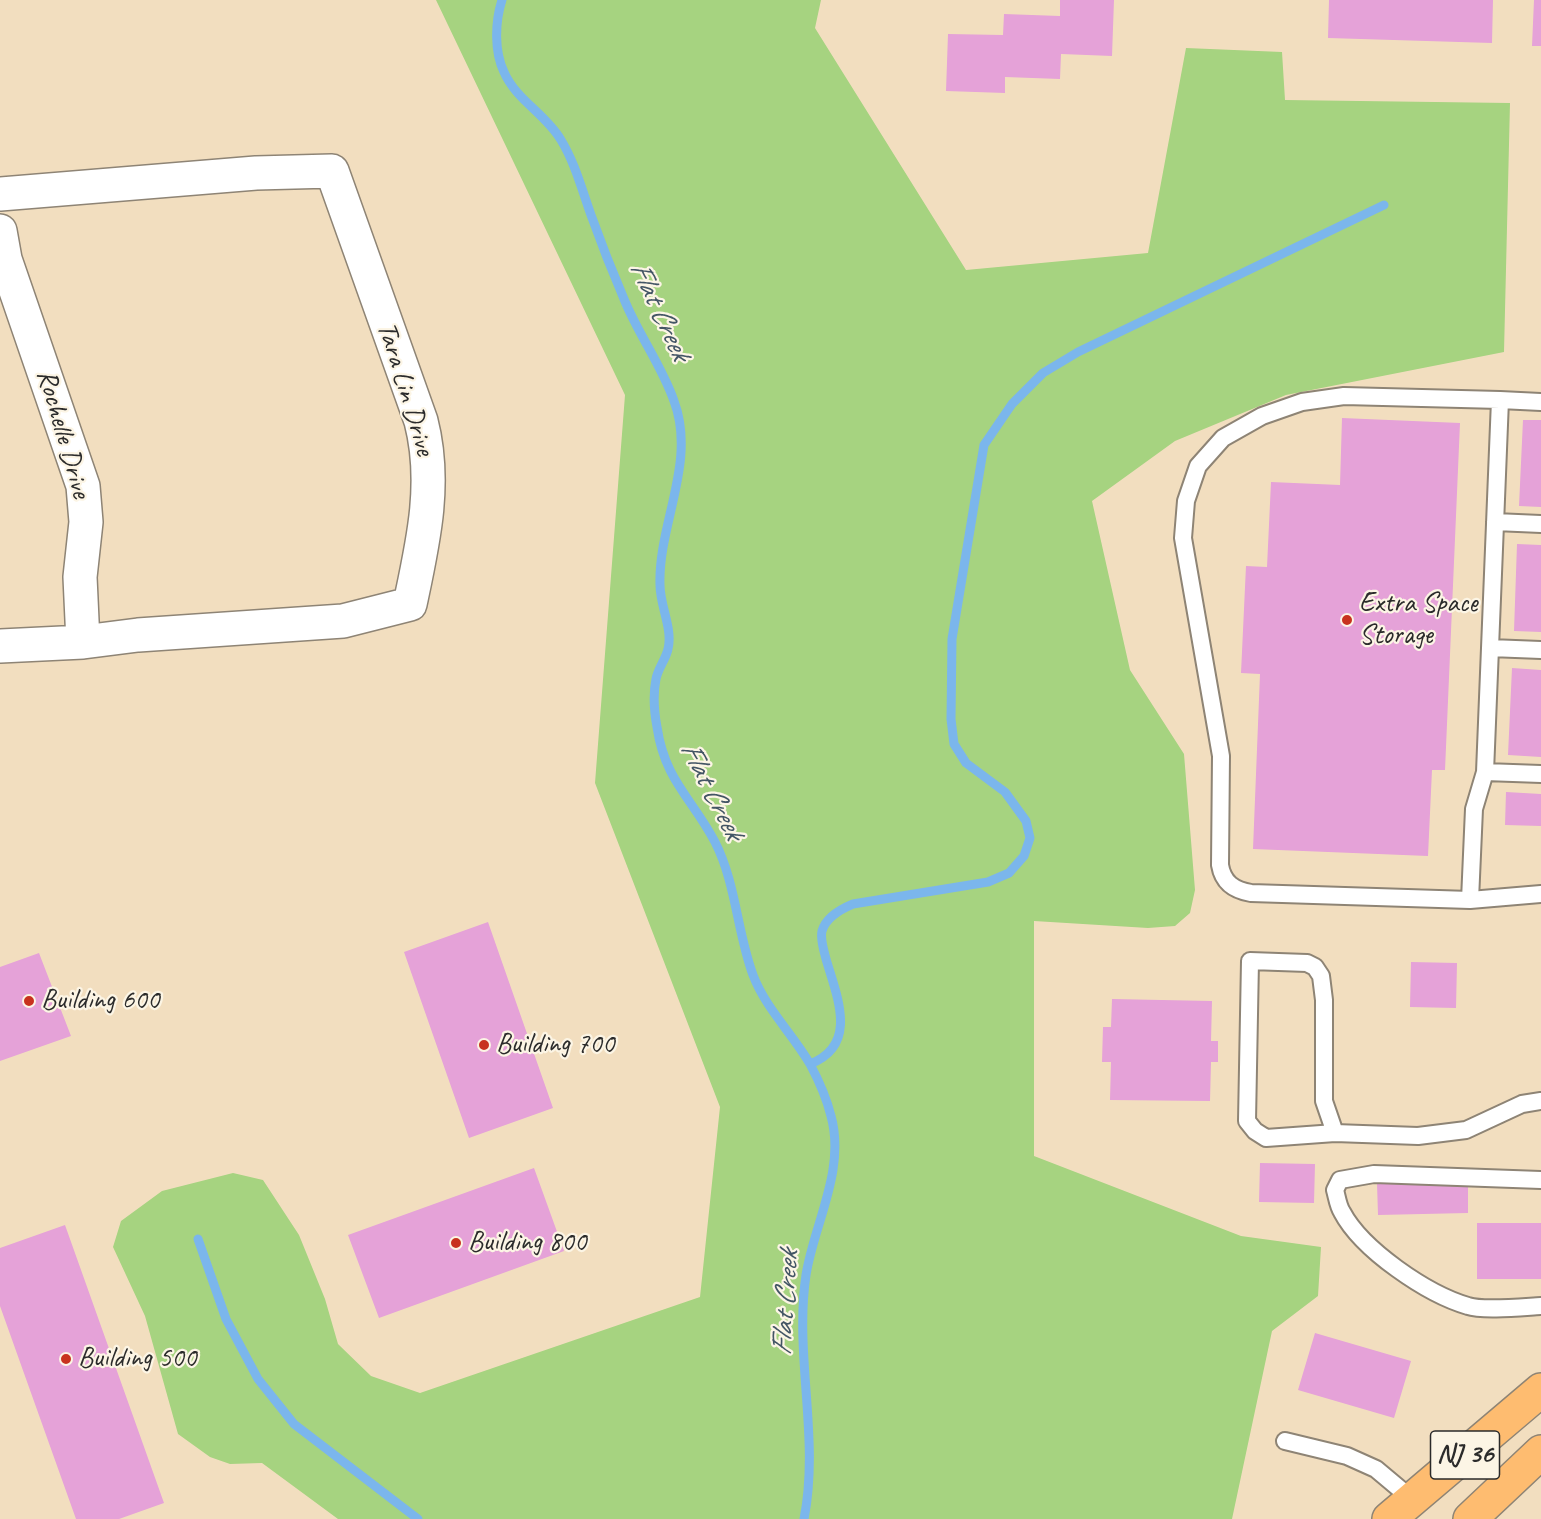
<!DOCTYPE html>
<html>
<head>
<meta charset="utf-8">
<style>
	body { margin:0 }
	canvas { display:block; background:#f2debf }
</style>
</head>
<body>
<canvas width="1541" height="1519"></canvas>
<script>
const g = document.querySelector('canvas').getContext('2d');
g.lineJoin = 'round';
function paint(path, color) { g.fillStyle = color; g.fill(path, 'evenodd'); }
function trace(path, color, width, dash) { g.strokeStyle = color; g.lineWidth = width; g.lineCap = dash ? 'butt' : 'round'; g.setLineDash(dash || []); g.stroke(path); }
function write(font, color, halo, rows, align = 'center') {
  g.font = font + ' Caveat,sans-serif'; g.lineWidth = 4.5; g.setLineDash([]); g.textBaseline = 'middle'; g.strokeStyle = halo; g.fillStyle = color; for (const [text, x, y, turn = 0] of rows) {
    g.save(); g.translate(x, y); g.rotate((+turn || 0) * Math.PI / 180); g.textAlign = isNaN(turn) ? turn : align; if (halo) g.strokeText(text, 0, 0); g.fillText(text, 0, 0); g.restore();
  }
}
paint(new Path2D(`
	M436 0H821L815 28 966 270 1148 253 1186 48 1282 52 1285 100 1510 103 1504 352 1286 395 1175 441 1092 501 1130 670 1184 754 1195 890 1190 913 1175 926 1148 928 1034 921V1156L1241 1236 1321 1247 1318 1296 1272 1331 1232 1519H338L262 1463 230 1464 210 1457 178 1434 145 1316 113 1247 121 1221 162 1191 233 1173 263 1180 299 1235 325 1299 338 1344 371 1376 420 1393 700 1297 720 1107 595 783 625 395Z`), '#a6d380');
trace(new Path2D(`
	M502 0C495 22 494 51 504 72 516 100 546 114 561 140 575 163 582 190 591 215 601 243 612 271 624 299 638 334 662 366 674 401 697 462 658 524 660 585 660 606 673 629 668 649 666 659 658 668 656 679 653 694 654 711 657 727 665 781 692 798 715 842 736 883 737 932 753 975 766 1009 792 1033 810 1064 818 1079 827 1100 831 1116 846 1170 814 1224 806 1275 794 1356 820 1438 804 1519
	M810 1064C859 1045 837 997 826 959 824 951 820 939 822 931 826 917 841 909 853 904L988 882 1009 873 1024 856 1030 838 1026 821 1005 792 966 763 954 744 951 719 952 639 984 445 1012 404 1043 373 1078 352 1384 205
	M198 1239 226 1319 258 1379 294 1424 418 1519`), '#7bb6ec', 9);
paint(new Path2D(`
	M1060 0H1114L1112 56 1061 54 1060 79 1005 77V93L946 91 948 34 1003 35 1004 14 1060 16Z
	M1329 0H1493L1492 43 1328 38Z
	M1534 0H1541V46H1532Z
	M1342 418 1460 423 1445 770H1432L1428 856 1253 849 1260 674 1241 673 1246 566 1267 567 1271 482 1340 485Z
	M1523 420H1541V507L1519 506Z
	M1517 544 1541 545V632L1514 631Z
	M1512 668 1541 670V757L1508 755Z
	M1506 792 1541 794V826L1505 825Z
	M488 922 553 1108 469 1138 404 952Z
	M39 953 71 1036 0 1061V967Z
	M1411 962 1457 963 1456 1008 1410 1007Z
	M1112 999 1212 1001 1211 1041H1218V1062H1211L1210 1101 1110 1100 1111 1062H1102L1103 1027H1111Z
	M1260 1163 1315 1164 1314 1203 1259 1202Z
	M534 1168 564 1251 379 1318 348 1235Z
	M1468 1181V1213L1378 1215 1377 1183Z
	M1477 1223H1541V1279H1477Z
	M65 1225 164 1503 119 1519H76L0 1306V1248Z
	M1315 1333 1411 1361 1394 1418 1298 1390Z`), '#e5a2d8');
const lane = new Path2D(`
	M1541 402 1500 400 1485 772 1541 774
	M1495 522 1541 524
	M1490 648 1541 650
	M1485 772 1474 809 1470 900 1251 893C1234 890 1223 883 1220 865L1221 756 1183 538 1186 501 1198 466 1223 438 1262 416 1302 402 1344 396 1500 400
	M1470 900 1541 894
	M1335 1133 1324 1101V1000L1321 976 1315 967 1307 963 1250 961 1247 1121 1255 1131 1266 1138 1335 1133 1418 1136 1466 1130 1522 1104 1541 1101
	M1541 1180 1374 1174 1340 1180 1335 1190C1337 1197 1338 1206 1342 1212 1362 1250 1427 1294 1468 1306 1483 1311 1523 1307 1541 1306
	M1285 1441 1347 1456 1376 1469 1413 1500`);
const street = new Path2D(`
	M0 194 256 173 332 171 421 421C437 483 423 543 410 604L343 621 138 635 83 642 0 646
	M0 231 5 259 83 486 86 522 80 577 83 642`);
const highway = new Path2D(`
	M1389 1519 1541 1390
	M1470 1519 1541 1452`);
trace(lane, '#8e8475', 20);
trace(street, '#8e8475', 36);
trace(highway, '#8e8475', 36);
trace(lane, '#fff', 16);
trace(street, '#fff', 33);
trace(highway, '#febc70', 33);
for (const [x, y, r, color] of [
	[1347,620,6,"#c8321e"],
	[29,1001,6,"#c8321e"],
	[484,1045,6,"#c8321e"],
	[456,1243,6,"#c8321e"],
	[66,1359,6,"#c8321e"]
]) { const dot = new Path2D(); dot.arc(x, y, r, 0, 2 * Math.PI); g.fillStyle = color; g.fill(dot); trace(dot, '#fcf5e5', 2); }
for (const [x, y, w] of [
	[1465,1455,69]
]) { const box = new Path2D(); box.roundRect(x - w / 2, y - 24, w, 48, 4.5); g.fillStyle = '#fcf5e5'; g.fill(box); trace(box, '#2b2b2b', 1.5); }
write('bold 27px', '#2b2b2b', null, [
	["NJ 36",1465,1455]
]);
write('28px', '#2b2b2b', '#fcf5e5', [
	["Tara Lin Drive",405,389,73],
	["Rochelle Drive",63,434,74]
]);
write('28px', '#2b2b2b', '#fcf5e5', [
	["Extra Space",1359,604],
	["Storage",1359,636],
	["Building 600",41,1001],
	["Building 700",496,1045],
	["Building 800",468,1243],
	["Building 500",78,1359]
], 'left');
write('italic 30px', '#435565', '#fcf5e5', [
	["Flat Creek",659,311,65],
	["Flat Creek",711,791,63],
	["Flat Creek",786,1303,-86]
]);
</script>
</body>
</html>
